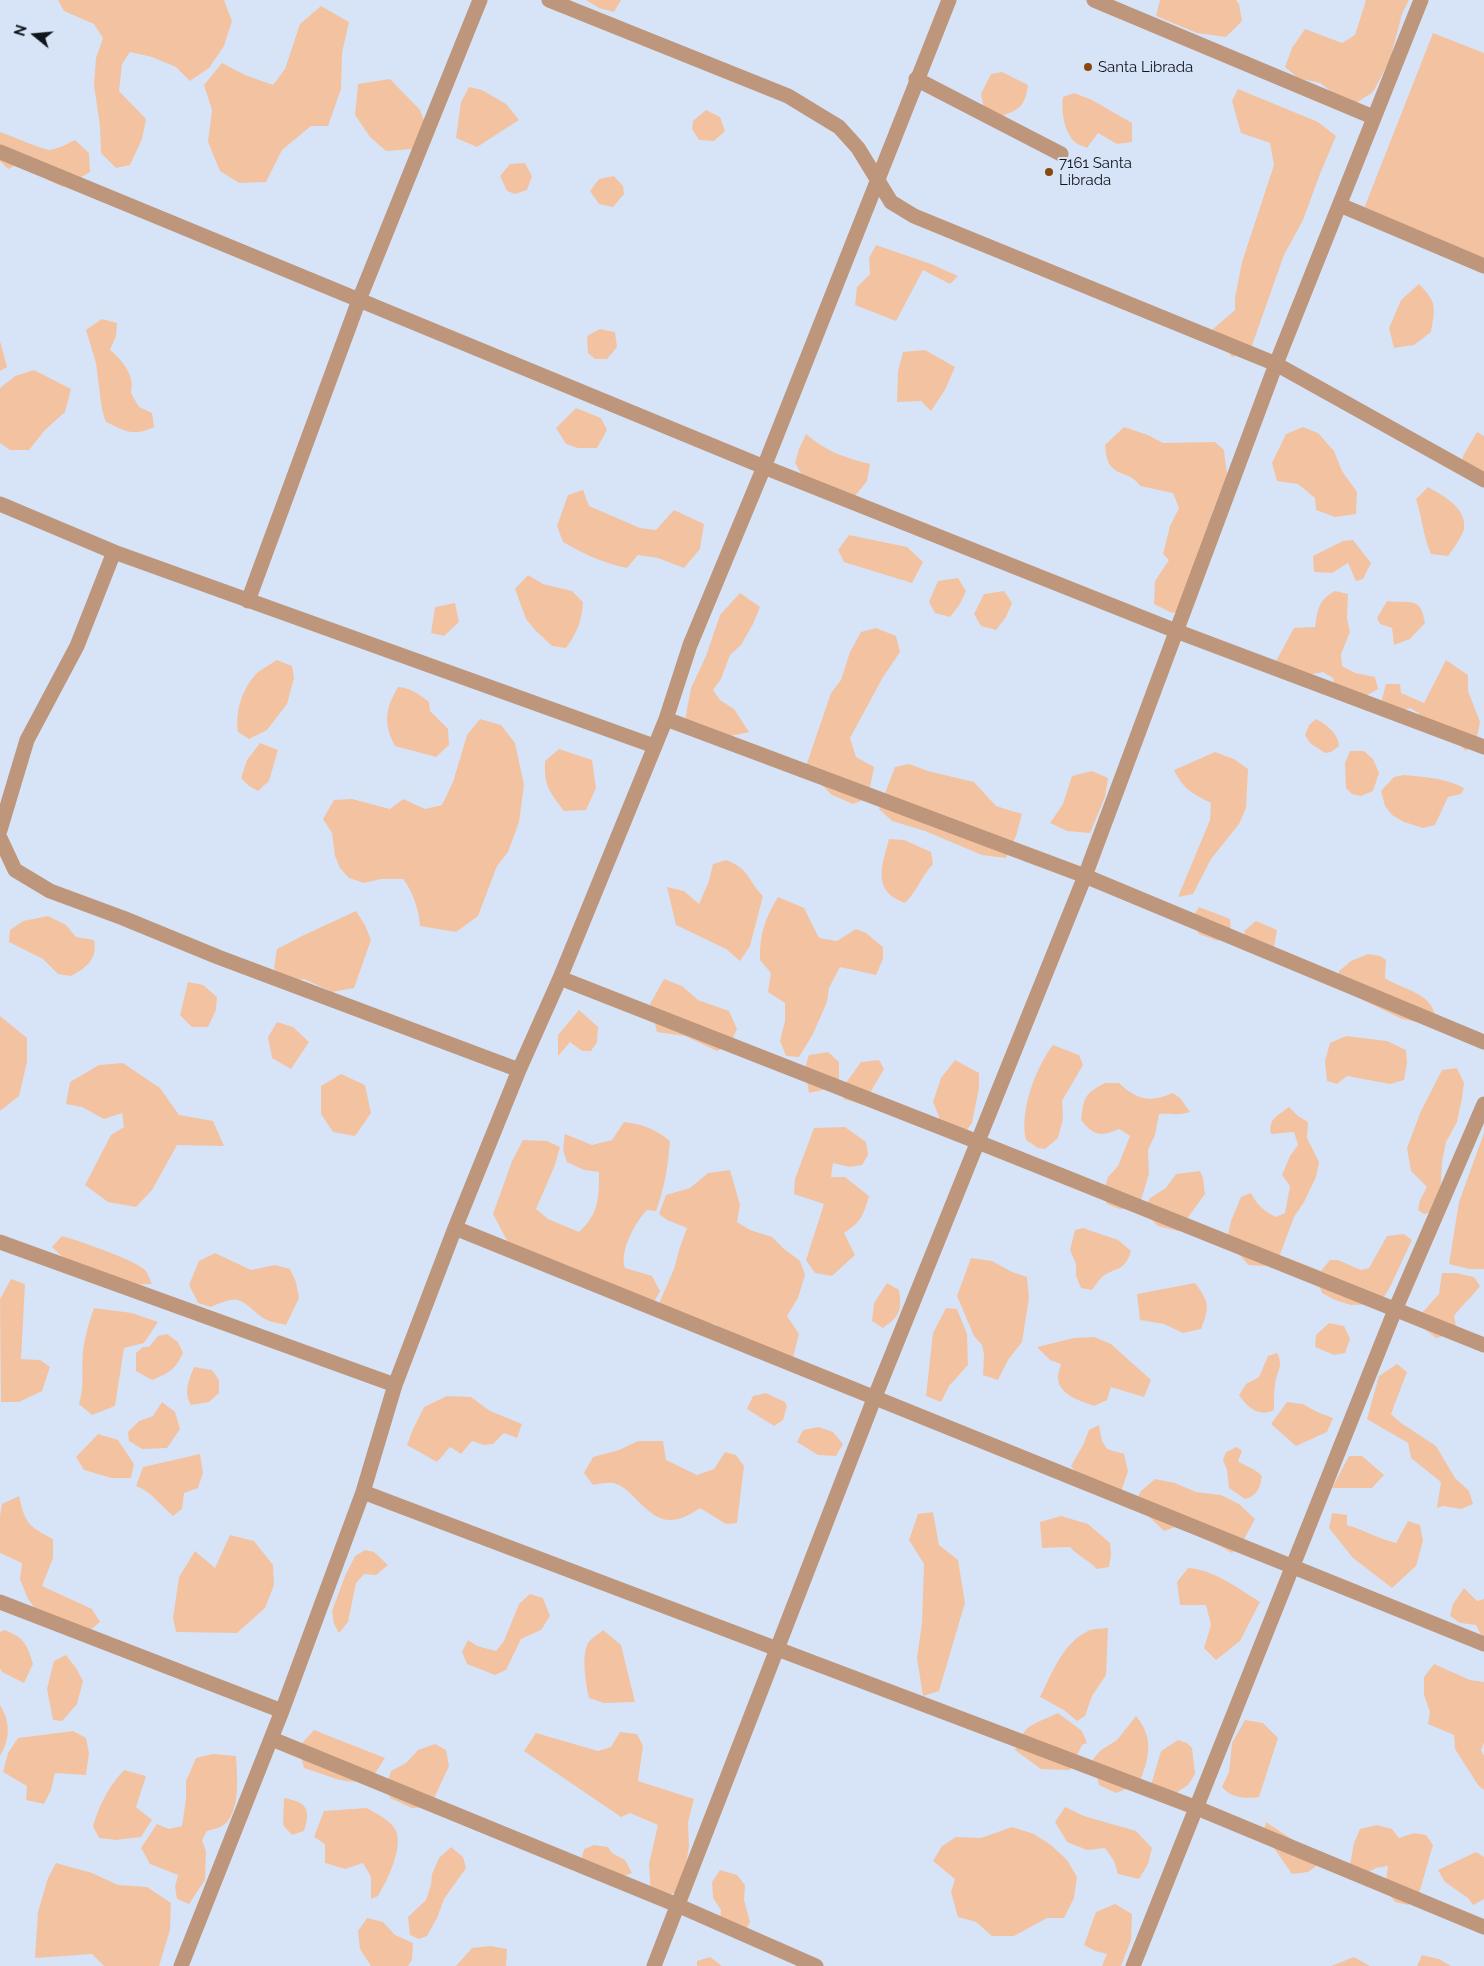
<!DOCTYPE html>
<html>
<head>
<meta charset="utf-8">
<style>
	body { margin:0 }
	#map { position:relative; width:1484px; height:1966px; overflow:hidden; background:#d7e4f8; font-family:Raleway,sans-serif }
	canvas { display:block }
	.north { position:absolute; left:10px; top:10px; width:50px; height:50px; -webkit-text-stroke:4px #d7e4f8; paint-order:stroke; rotate:287deg; font-size:14px; font-weight:700; line-height:20px; text-align:center; color:#10151c }
	.north::after { content:''; display:block; margin:auto; width:18px; height:22px; background:#10151c; clip-path:polygon(50% 0,100% 100%,50% 72%,0 100%) }
</style>
</head>
<body>
<div id="map">
<canvas width="1484" height="1966"></canvas>
<div class="north">N</div>
</div>
<script>
const g = document.querySelector('canvas').getContext('2d');
g.lineJoin = 'round';
function paint(path, color) { g.fillStyle = color; g.fill(path, 'evenodd'); }
function trace(path, color, width, dash) { g.strokeStyle = color; g.lineWidth = width; g.lineCap = dash ? 'butt' : 'round'; g.setLineDash(dash || []); g.stroke(path); }
function write(font, color, halo, rows, align = 'center') {
  g.font = font + ' Raleway,sans-serif'; g.lineWidth = 4; g.setLineDash([]); g.textBaseline = 'middle'; g.strokeStyle = halo; g.fillStyle = color; for (const [text, x, y, turn = 0] of rows) {
    g.save(); g.translate(x, y); g.rotate((+turn || 0) * Math.PI / 180); g.textAlign = isNaN(turn) ? turn : align; if (halo) g.strokeText(text, 0, 0); g.fillText(text, 0, 0); g.restore();
  }
}
paint(new Path2D(`
	M58 0H224L232 21 224 46 209 68 190 81 176 67 152 57 130 52 122 64 119 91 146 119 142 139 130 165 116 168 101 153 100 126 94 85 96 58 103 38 94 24 64 11Z
	M586 0H621L614 12 599 8Z
	M1160 0H1236L1239 4 1242 21 1226 37 1197 33 1156 16Z
	M1366 0H1409L1402 14 1390 60 1373 92 1356 103 1337 96 1320 83 1298 78 1285 67 1292 48 1305 29 1342 43 1355 35Z
	M321 6 349 22 342 53 341 89 328 126H311L282 150 266 182 239 183 220 171 208 142 212 110 204 85 222 63 245 75 273 85 285 69 300 24Z
	M1433 33 1484 53V264L1361 216Z
	M1002 72 1028 85C1025 107 1019 110 999 117L984 109 981 94 991 74Z
	M390 79 420 110 425 123 412 149 386 151 370 137 355 115 358 84Z
	M469 87 482 90 506 104 519 120 477 147 456 138 461 102Z
	M1238 89 1318 122 1336 136 1320 174 1303 220 1284 255 1250 351 1232 357 1212 330 1235 310V298L1242 262 1274 165 1270 143 1241 133 1232 101Z
	M1074 93 1092 100 1132 123V142L1117 144 1098 133 1087 148C1084 146 1078 145 1076 143 1064 133 1061 111 1063 97Z
	M706 110 720 117 725 131 714 141 699 140 692 129 693 121Z
	M0 132C9 135 44 150 49 150 58 149 67 144 75 140L89 153 90 172 63 187 48 180 30 159 8 169 0 161Z
	M525 163 532 176 527 190 515 194 507 191 500 176 510 164Z
	M614 176 623 186 624 194 613 207 599 204 590 191 599 179Z
	M876 245 931 264 958 276 950 284 923 270 896 321 855 305 857 287 870 274 869 258Z
	M1419 284C1438 303 1435 308 1431 332L1414 345 1394 348 1389 328 1401 300Z
	M102 319 117 323 116 336 110 350C123 361 135 375 131 393L139 407 152 413 154 427C133 437 125 431 106 422L102 410 96 363 86 330Z
	M600 329 615 332 617 347 607 359H595L588 353 587 336Z
	M0 341 7 367 0 371Z
	M925 350 955 367 945 390 931 411 921 401 897 402 898 371 903 352Z
	M34 370 71 389 65 412 45 430 29 450H10L0 443V388L15 376Z
	M576 408 601 418 607 430 597 448H578L566 444 556 428Z
	M1124 427 1148 435 1163 443 1215 442 1224 450 1227 475 1213 511 1208 539 1185 609 1172 613 1154 604 1155 581 1169 560 1163 554 1170 526 1179 508 1173 493 1140 486C1131 472 1119 477 1110 465 1106 460 1106 451 1105 445Z
	M1303 427 1318 433 1334 451 1342 471 1357 492 1356 514 1335 517 1316 510 1315 498 1298 484 1277 481 1272 463 1286 434Z
	M1477 432 1484 436V487L1461 471 1463 456Z
	M806 434C827 452 844 457 870 464L867 481 855 496 802 475 795 463 799 449Z
	M1428 487C1443 496 1467 507 1464 529 1462 537 1453 549 1448 556L1431 554C1423 536 1422 517 1416 499Z
	M583 490 589 506 640 528 656 530 674 510 704 524 700 549 684 568 658 558 638 555 627 568C603 563 584 554 563 542L557 526 568 495Z
	M849 535 907 547 923 562 912 583 844 562 838 550Z
	M1353 540 1371 563 1363 579 1356 581 1348 563 1332 573 1314 572 1313 556 1343 541Z
	M528 575 543 584 572 591 583 602C582 621 577 633 566 648L552 646 536 631 526 619 515 589Z
	M958 578 966 591 960 604 950 617 935 613 929 602 938 581Z
	M1004 591 1012 603 1006 617 996 630 981 626 974 614 984 594Z
	M1335 591 1348 594 1347 618 1350 632 1341 654 1342 666 1355 673 1375 677 1378 689 1362 698 1335 689 1333 678 1323 672 1298 677 1275 663 1294 628 1315 627C1318 609 1318 600 1335 591Z
	M740 593 760 607 753 624 741 645 730 655 721 679 713 690 720 700 734 709 749 732C717 740 712 736 685 720L691 688 706 656 720 615Z
	M1387 601C1411 604 1420 595 1425 623L1410 639 1394 645 1392 628 1380 624 1377 618Z
	M455 603 459 622 444 636 431 633 435 607Z
	M876 628 896 636 900 652 883 677 850 738 856 757 874 767 868 798 853 804 832 795 805 769 831 693 841 680 850 652 861 632Z
	M277 660 292 666 294 678 287 704 267 730 249 739 238 732C235 711 242 689 257 673 263 668 271 664 277 660Z
	M1446 660 1468 675V691L1480 722 1476 742 1466 751 1458 743 1419 724V713L1410 708 1395 712 1381 703 1386 684H1400L1401 693 1424 703Z
	M398 687C411 688 419 694 429 702L430 711 448 729 449 745 436 757 395 746C383 723 385 709 398 687Z
	M480 719 501 725 515 743 524 785 519 822 508 852 497 866 478 916 456 932 420 926C419 910 413 892 403 879H381L364 883 349 878 340 868 335 856 332 833 323 819 334 800 352 799 390 809 403 799 425 809 442 805 453 782 467 735Z
	M1316 719C1327 725 1338 733 1339 746L1331 752 1325 753 1310 743 1305 735 1309 725Z
	M260 743 278 750 269 781 258 791 249 786 241 778 247 760Z
	M559 749 592 760 596 788 586 810 564 811C549 791 544 786 545 761Z
	M1350 751H1364L1373 759 1379 773 1373 791 1361 796 1352 794 1346 788 1345 763Z
	M1215 752 1234 759 1248 769 1246 808 1239 824 1211 859 1193 894 1178 897 1210 820 1211 803C1193 794 1183 789 1174 770Z
	M909 764 928 771 974 782 996 806 1022 814 1016 836 1006 858 982 855 925 831 892 821 879 809 895 767Z
	M1092 771 1108 778 1105 797 1090 833 1067 831 1050 823 1063 804 1072 776Z
	M1404 775C1424 777 1446 778 1464 788L1461 794 1448 797 1435 825 1423 828 1404 822 1392 815 1385 806 1381 791 1394 777Z
	M889 839 904 840 931 852 933 864C920 878 918 890 905 903 871 891 882 866 889 839Z
	M726 860C750 869 747 880 763 896L750 946 740 961 726 949 676 925 667 887 684 891 699 904 709 881 713 864Z
	M778 897 804 908 819 938 837 941 856 929 866 933 883 947V959L876 975 840 967 829 988 827 1002 813 1034 799 1057 786 1056 780 1041 785 1021V1003L768 992 771 973 760 960C759 935 765 918 778 897Z
	M1199 907 1230 919 1231 932 1218 941 1199 934 1192 919Z
	M356 911 365 925 371 940 354 988 332 992 304 979 281 982 274 968 277 949 302 936Z
	M48 916 66 925 76 937 94 940C98 959 86 968 71 976L58 974 43 959 9 942 10 930 23 921Z
	M1256 921 1277 930 1274 947 1248 942 1244 931Z
	M1368 954 1380 956 1386 960 1385 978C1403 990 1433 993 1435 1017L1422 1023 1402 1019 1338 988 1339 971 1351 961Z
	M664 979 682 986 698 1000 729 1011 737 1029 730 1044 717 1051 685 1036 657 1032 650 1004Z
	M188 982 203 985 217 997 216 1010 208 1027H192L180 1015Z
	M579 1010 598 1027 597 1042 591 1051H582L570 1042 558 1056V1035Z
	M0 1016 27 1038V1062L19 1096 0 1111Z
	M277 1022 293 1027 309 1042 291 1069 272 1058 268 1037Z
	M1346 1036 1387 1041 1406 1050 1407 1063 1404 1080 1390 1084 1347 1076 1337 1084 1327 1081 1325 1061 1330 1043Z
	M1053 1045 1079 1055 1083 1065 1062 1101 1063 1119 1058 1138 1045 1149 1038 1148 1026 1140C1019 1111 1036 1067 1053 1045Z
	M828 1052 839 1062V1079L827 1089 809 1093 805 1068 809 1055Z
	M879 1060 884 1069 863 1105 844 1099 840 1091 861 1062Z
	M955 1060 979 1073V1088L972 1123 959 1141 942 1135 939 1117 933 1102 941 1078Z
	M123 1063 160 1088 179 1115 213 1121 224 1146 177 1145 152 1190 136 1207 108 1202 85 1185 111 1135 124 1127 122 1113 104 1119 82 1107 66 1104 70 1082 99 1065Z
	M1457 1068 1464 1083 1462 1098 1457 1122 1446 1142 1442 1162 1440 1197 1429 1213 1424 1214 1418 1210 1420 1200 1427 1187 1411 1171 1407 1148 1421 1111 1442 1070Z
	M341 1074 365 1085 371 1113 355 1136 333 1132 321 1114V1086Z
	M1105 1083H1119C1137 1100 1150 1103 1173 1093L1180 1098 1190 1112C1177 1116 1171 1113 1159 1114L1155 1135 1148 1150 1149 1174 1141 1200 1133 1208 1120 1209 1107 1204 1103 1194 1108 1177 1118 1166 1130 1136 1119 1129C1100 1137 1094 1136 1081 1120 1084 1097 1084 1094 1105 1083Z
	M1289 1107 1298 1116 1308 1122 1307 1138 1319 1162 1316 1177 1304 1202 1294 1217 1278 1260 1269 1265 1262 1266 1248 1265C1243 1257 1233 1250 1226 1243L1231 1221 1241 1197 1251 1193C1257 1205 1264 1211 1276 1217L1285 1213 1290 1186 1282 1175 1290 1156 1298 1145 1294 1132 1271 1134C1268 1118 1278 1116 1289 1107Z
	M624 1122C643 1124 655 1129 670 1141 668 1167 665 1186 656 1211L647 1210C635 1222 619 1252 625 1268L652 1276 660 1291 651 1308 588 1287 570 1266 511 1248 493 1214 512 1161 523 1140 547 1141 560 1147 555 1165 536 1209 548 1219 579 1232C599 1214 599 1197 599 1172L584 1170 567 1162 563 1150 565 1134 592 1145 612 1140Z
	M845 1127 866 1142 868 1155 862 1165 850 1167 833 1163 831 1177H845L869 1196C863 1216 862 1221 844 1233L855 1255 832 1276 815 1273 806 1260 824 1204 794 1194 795 1179 814 1128Z
	M1484 1133V1269H1469L1449 1264 1459 1202Z
	M730 1170 740 1205 737 1222 750 1230 772 1237 783 1248 800 1261 805 1275 798 1298 787 1316 799 1334 793 1357 748 1353 715 1324 676 1320 657 1308 674 1269 680 1247 687 1228 667 1220 659 1214 666 1195 690 1188 708 1173Z
	M1200 1171 1203 1178 1205 1194 1178 1231 1158 1226 1143 1212 1150 1198 1166 1188 1176 1174Z
	M1083 1228 1118 1240 1131 1251C1124 1273 1116 1266 1102 1277 1098 1281 1095 1286 1092 1290L1081 1288 1076 1276V1264L1070 1250 1075 1230Z
	M1404 1234 1412 1240 1389 1289 1379 1304 1351 1305 1335 1300 1322 1293 1319 1285 1283 1260 1288 1258 1321 1271 1330 1260H1338L1361 1270 1369 1268 1387 1236Z
	M62 1236C77 1240 135 1260 145 1270 148 1273 150 1280 152 1284L125 1285 70 1264 52 1247Z
	M215 1253 251 1270 275 1265 290 1269 296 1282 299 1298 286 1325C279 1323 269 1322 263 1318 240 1301 242 1293 211 1307L198 1303 189 1285 199 1261Z
	M971 1258 992 1261 1012 1272 1027 1277 1029 1298 1022 1342 1008 1360 998 1380 983 1375 984 1354 982 1345 974 1336 957 1296Z
	M1442 1273H1456L1474 1277 1480 1286C1472 1297 1462 1305 1454 1316L1457 1332 1436 1338 1421 1326 1420 1315 1439 1294Z
	M11 1279 25 1284 21 1359 40 1360 50 1367 42 1391 19 1402H1L0 1299Z
	M887 1283 899 1290C902 1310 900 1316 883 1328L872 1321 874 1303Z
	M1195 1283C1209 1301 1210 1307 1201 1329L1183 1333 1164 1324 1140 1320 1137 1294Z
	M94 1308 132 1313 158 1322 144 1343 124 1348 115 1406 92 1415 79 1404C85 1383 81 1371 83 1350 85 1336 89 1322 94 1308Z
	M946 1308 957 1309 967 1334 968 1365 949 1386 941 1402 926 1396 933 1333Z
	M1329 1323 1344 1326 1350 1339 1345 1353 1334 1355 1315 1347 1316 1335Z
	M167 1334 178 1342 183 1353C175 1370 169 1373 152 1380L136 1371V1353L143 1347H149L158 1336Z
	M1094 1337 1111 1344 1151 1380 1144 1397 1111 1387 1107 1400 1094 1406C1081 1401 1061 1396 1058 1380 1057 1376 1060 1368 1061 1364L1050 1360 1037 1347 1074 1338Z
	M1277 1353C1284 1365 1277 1372 1275 1384 1274 1393 1274 1401 1274 1410 1259 1418 1247 1407 1239 1395L1246 1384 1259 1377 1268 1356Z
	M1397 1364 1407 1372 1391 1414 1401 1423 1436 1446 1455 1478 1469 1491 1473 1504 1461 1509 1443 1506 1437 1508 1441 1482 1411 1458 1408 1443 1367 1419 1379 1376Z
	M194 1367 212 1370 219 1380V1393L209 1402 191 1405C183 1392 189 1380 194 1367Z
	M766 1393 785 1402 787 1406 783 1420 774 1426 747 1409 753 1396Z
	M447 1396 471 1397 490 1411 522 1424 517 1438 504 1433 493 1444 484 1445 472 1441 461 1454 450 1447 437 1462 407 1445 413 1429 424 1407Z
	M162 1402 175 1412 180 1429 167 1448 142 1449 129 1441 128 1432 139 1421 153 1416Z
	M1287 1402 1303 1404 1317 1412 1333 1418 1327 1432 1296 1446 1271 1424Z
	M1099 1425 1102 1441 1107 1449 1124 1454 1128 1471 1121 1492 1084 1483 1071 1466 1083 1445 1089 1430Z
	M819 1427 833 1432 843 1444 836 1456 818 1455 797 1442 803 1430Z
	M98 1434 118 1440 134 1464 131 1478H111L84 1470 76 1457Z
	M638 1441H663L666 1460 697 1475 714 1469 725 1452 736 1455 744 1466 737 1523 726 1524 700 1508C669 1529 657 1521 633 1496 628 1491 620 1484 613 1483 607 1482 599 1484 593 1485L584 1473 593 1457 619 1450Z
	M1237 1447 1242 1451 1238 1461C1246 1467 1255 1468 1262 1476 1260 1488 1257 1496 1245 1499L1229 1488 1227 1470 1223 1460 1226 1452Z
	M200 1454 203 1473 198 1488 184 1493 182 1509 173 1516C161 1506 151 1491 136 1486L143 1467Z
	M1349 1456H1362L1384 1475 1372 1488H1332Z
	M1155 1479 1175 1483 1196 1492 1221 1495 1239 1504 1255 1519 1241 1545 1232 1553 1200 1535 1184 1524 1164 1531 1146 1514 1132 1507 1141 1491Z
	M19 1496C25 1523 28 1526 53 1539V1558L42 1586 92 1609 100 1622 90 1630 48 1626 28 1599 20 1579 22 1563 0 1553V1516L2 1504Z
	M933 1512 939 1545 958 1560 965 1603 939 1691 923 1696 917 1658 922 1623 924 1564 909 1540 918 1514Z
	M1332 1513 1347 1515V1525C1364 1530 1379 1539 1396 1543L1408 1521 1420 1525 1423 1541 1416 1566 1392 1588 1353 1558 1329 1528Z
	M1061 1516 1088 1524 1110 1543 1111 1555 1109 1567 1097 1569C1089 1560 1079 1557 1070 1547L1042 1548 1040 1522Z
	M230 1535 254 1541 273 1565 274 1585 265 1608 237 1633 176 1632 173 1618 179 1577 195 1551 215 1568Z
	M365 1550 374 1552 388 1565 376 1575 364 1574 356 1583 348 1622 339 1633 334 1624 332 1611 345 1576 355 1556Z
	M1188 1568C1215 1570 1237 1588 1260 1602L1240 1641 1216 1660 1204 1648 1211 1625 1206 1605H1180L1177 1582Z
	M1464 1588 1477 1601 1484 1599V1641L1476 1625 1460 1623 1450 1616 1453 1604Z
	M530 1594 543 1598 550 1616 541 1630 521 1639 506 1670 495 1675 467 1664 462 1652 468 1640 477 1646 496 1651 504 1641 519 1604Z
	M1108 1628 1106 1675 1092 1696 1085 1716 1077 1721 1064 1710 1040 1697C1052 1673 1063 1643 1088 1631 1094 1628 1102 1629 1108 1628Z
	M4 1630C24 1637 27 1644 33 1664L24 1683 2 1672 0 1668V1632Z
	M603 1630 621 1645 635 1702 604 1703 589 1698C586 1685 581 1655 588 1643 591 1638 599 1634 603 1630Z
	M66 1655 76 1668 83 1681 77 1704 62 1721 53 1720 47 1689 54 1661Z
	M1434 1664 1470 1680 1484 1682V1743L1481 1750 1484 1756V1790L1478 1785 1455 1749 1454 1735 1428 1724 1430 1712 1424 1695V1677Z
	M0 1705C11 1722 10 1740 0 1756Z
	M1058 1713 1082 1731 1087 1743 1082 1745 1070 1770 1041 1769 1015 1750C1024 1723 1035 1724 1058 1713Z
	M1136 1716C1155 1739 1149 1758 1139 1784L1116 1793 1099 1785 1093 1759 1101 1750 1117 1740Z
	M1245 1720 1263 1723 1278 1738 1259 1797C1245 1799 1231 1798 1222 1787L1229 1772 1232 1743Z
	M314 1730 385 1758C381 1763 377 1773 371 1777 353 1790 323 1773 304 1768L299 1750 303 1742Z
	M73 1731 86 1738 89 1753 86 1775 55 1773 51 1790 44 1804 26 1800 27 1786 3 1772 8 1753 18 1738Z
	M620 1732 637 1734 643 1746 638 1781 694 1799 688 1822 689 1846 685 1871 676 1892 661 1899 651 1895 649 1864 658 1825 630 1813 621 1817 524 1751 536 1733 598 1751 611 1747Z
	M1178 1740 1187 1743 1192 1748 1195 1774 1188 1785 1170 1797 1151 1785 1161 1751Z
	M435 1744 446 1750 449 1766 430 1807 412 1808 390 1798 388 1781 391 1771 406 1763 418 1750Z
	M213 1754 236 1756C237 1775 241 1809 225 1824 221 1828 213 1829 207 1831L202 1840 206 1851 205 1880 189 1904 177 1899 175 1887 178 1875 150 1864 141 1848 157 1824 169 1829 182 1826 186 1799V1781L196 1758Z
	M124 1770 146 1776 136 1807 152 1820 141 1837 116 1840 99 1838 93 1826C99 1805 109 1786 124 1770Z
	M284 1798C307 1802 311 1809 304 1831L292 1835 283 1825Z
	M1065 1807 1084 1816 1136 1831 1152 1848 1148 1864 1139 1879 1118 1874 1114 1861 1105 1848 1087 1850 1067 1842 1055 1822Z
	M367 1808C375 1813 388 1819 393 1826 407 1842 387 1881 378 1896L371 1899V1877L363 1863 345 1869 325 1863V1844L314 1837 324 1811Z
	M1266 1822 1299 1844 1319 1864 1308 1872 1292 1874 1274 1848 1261 1841Z
	M1377 1825 1392 1829 1399 1838 1414 1833 1426 1835 1433 1845 1418 1897 1408 1905 1395 1902 1385 1890 1388 1866 1376 1868 1363 1875 1349 1870 1354 1843 1360 1829Z
	M1012 1827 1034 1834 1051 1845 1067 1860 1077 1877 1074 1898 1064 1918H1047L1014 1936H992L976 1922 958 1917 951 1892 955 1879 933 1861 942 1846 956 1837 981 1838Z
	M594 1845 608 1847 612 1853 625 1860 632 1873 621 1877 581 1861 584 1849Z
	M451 1847 463 1857 466 1868 444 1899 437 1918 427 1936 419 1939 410 1935 408 1917 426 1900 431 1885 432 1874 439 1858Z
	M1476 1852 1484 1857V1899L1473 1905 1468 1898 1445 1882 1438 1870Z
	M56 1863 92 1873 118 1885 147 1887 171 1903 170 1930 159 1966H104L92 1954 35 1958 38 1912 48 1878Z
	M720 1870 737 1875 745 1885 744 1900 750 1922 743 1936 719 1930 721 1910 713 1898 712 1882Z
	M1115 1904 1132 1914 1131 1940 1121 1966H1102L1107 1954 1095 1951 1084 1945 1096 1912Z
	M367 1918 383 1922 395 1935 413 1943 412 1960 408 1966H371L360 1949 358 1931Z
	M491 1946 507 1949 506 1966H456L472 1948Z
	M1422 1955 1439 1959 1451 1966H1417Z
	M710 1957 722 1966H697V1961Z
	M1354 1957 1370 1966H1331Z`), '#f3c3a1');
trace(new Path2D(`
	M549 0 788 96 839 127 858 148 891 202 914 216 1276 364 1484 480
	M1094 0 1373 117
	M916 79 1061 154
	M0 152 764 467 1176 631 1484 747
	M1340 205 1484 266
	M0 504 114 552 654 746
	M248 601 359 300 480 0
	M666 719 1085 876 1484 1042
	M0 830 27 740 77 646 114 552
	M0 838 15 870 50 891 123 918 218 957 519 1070
	M560 978 978 1142 1484 1345
	M455 1228 1484 1644
	M0 1242 395 1385
	M363 1492 1197 1808 1484 1927
	M0 1602 282 1711
	M272 1739 677 1905 816 1966
	M181 1966 282 1711 363 1492 395 1385 455 1228 519 1070 560 978 666 719 690 645 764 467 949 0
	M654 1966 874 1399 1085 876 1276 364 1421 0
	M1133 1966 1395 1310 1484 1104`), '#bd967b', 15);
for (const [x, y, r, color] of [
	[1088,67,5,"#87480c"],
	[1049,172,5,"#87480c"]
]) { const dot = new Path2D(); dot.arc(x, y, r, 0, 2 * Math.PI); g.fillStyle = color; g.fill(dot); trace(dot, '#d7e4f8', 2); }
write('15px', '#10151c', '#d7e4f8', [
	["Santa Librada",1098,67],
	["7161 Santa",1059,163],
	["Librada",1059,180]
], 'left');
</script>
</body>
</html>
